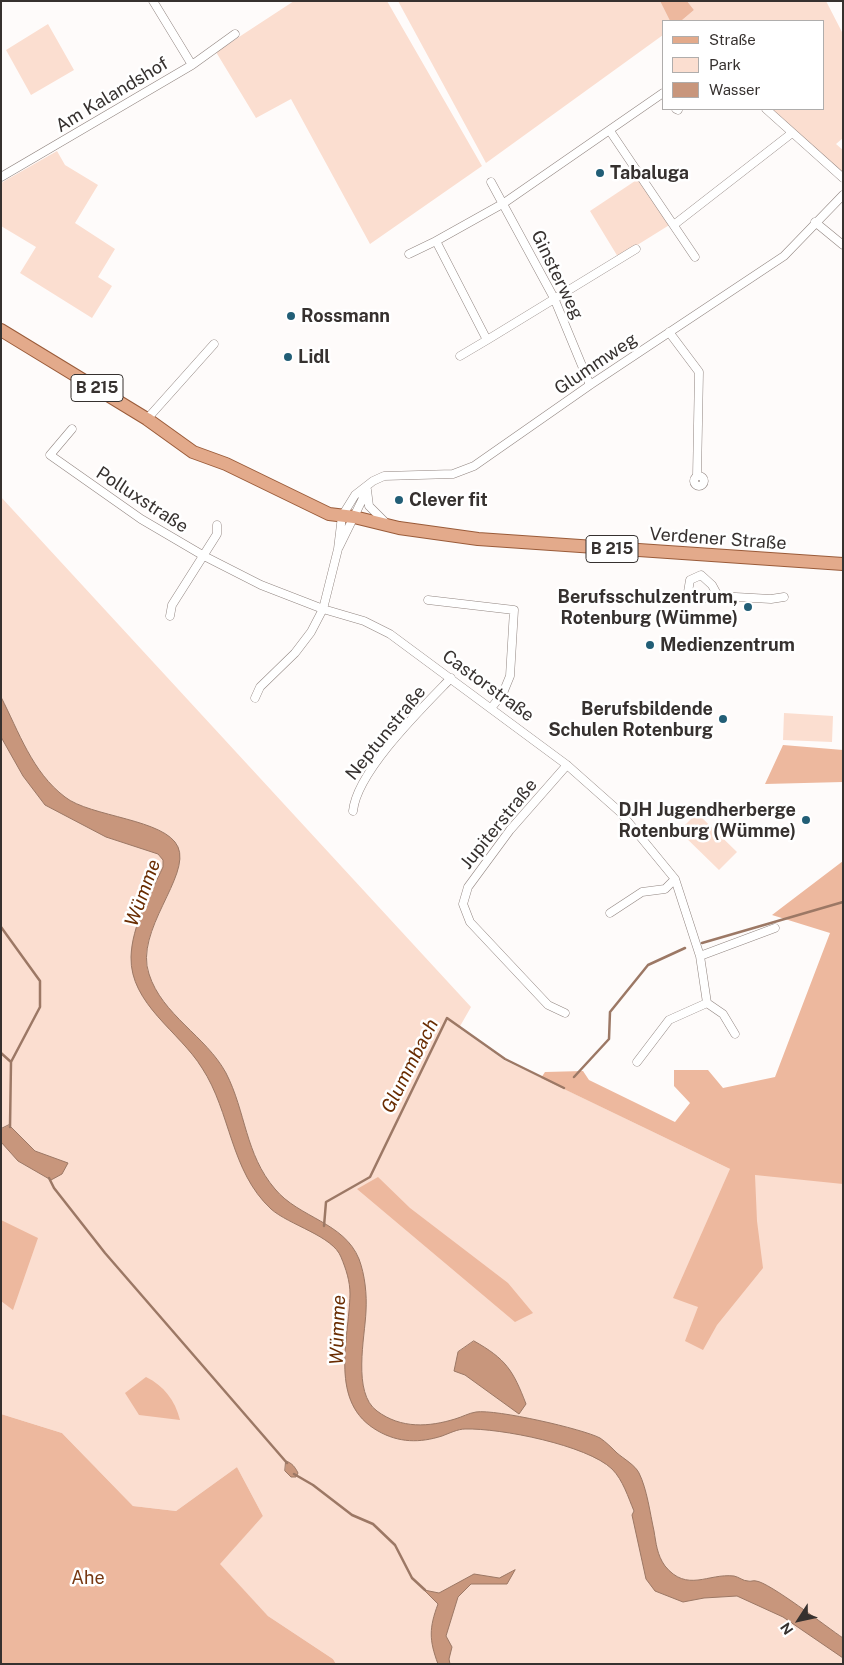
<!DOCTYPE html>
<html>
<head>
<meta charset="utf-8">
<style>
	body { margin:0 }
	#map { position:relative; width:844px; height:1665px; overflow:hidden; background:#fefbfa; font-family:"Public Sans",sans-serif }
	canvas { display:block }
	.frame { position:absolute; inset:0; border:2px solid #36312f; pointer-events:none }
	.legend { position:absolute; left:662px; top:20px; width:162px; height:90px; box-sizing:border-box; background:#fff; border:1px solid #afadac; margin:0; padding:6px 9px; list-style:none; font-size:15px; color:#36312f }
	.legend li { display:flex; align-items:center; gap:10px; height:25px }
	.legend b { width:25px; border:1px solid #afadac }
	.north { position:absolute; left:774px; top:1595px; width:50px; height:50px; -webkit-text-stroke:4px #fff; paint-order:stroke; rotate:235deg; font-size:14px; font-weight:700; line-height:20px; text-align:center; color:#36312f }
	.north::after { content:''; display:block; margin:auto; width:18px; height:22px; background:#36312f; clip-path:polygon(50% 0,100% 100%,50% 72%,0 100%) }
</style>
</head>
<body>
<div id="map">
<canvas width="844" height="1665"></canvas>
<div class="frame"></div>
<ul class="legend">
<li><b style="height:6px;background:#e3aa8b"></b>Straße</li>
<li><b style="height:14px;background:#fbded0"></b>Park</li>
<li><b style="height:14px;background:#c8967c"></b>Wasser</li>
</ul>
<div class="north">N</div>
</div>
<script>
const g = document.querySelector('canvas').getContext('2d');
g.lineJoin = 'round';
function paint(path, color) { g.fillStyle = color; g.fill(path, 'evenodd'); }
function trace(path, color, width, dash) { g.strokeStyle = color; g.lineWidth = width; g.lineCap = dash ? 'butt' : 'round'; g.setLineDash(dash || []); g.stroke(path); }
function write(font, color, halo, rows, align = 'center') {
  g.font = font + ' "Public Sans",sans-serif'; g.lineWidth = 5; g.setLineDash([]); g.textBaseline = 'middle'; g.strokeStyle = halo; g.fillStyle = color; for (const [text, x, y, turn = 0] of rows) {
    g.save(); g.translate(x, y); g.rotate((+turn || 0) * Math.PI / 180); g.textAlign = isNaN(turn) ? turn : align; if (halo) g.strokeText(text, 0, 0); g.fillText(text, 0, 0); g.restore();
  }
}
paint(new Path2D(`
	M294 1H387L482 166 370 244 291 99 256 118 216 52Z
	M398 1H660L670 21H663V35L486 163Z
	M687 1H826L843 34V138L836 144 843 150V176L769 109H823V21H681L694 10Z
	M48 24 74 70 31 95 6 50Z
	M57 151 65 165 98 185 75 223 115 249 98 277 112 286 92 318 20 273 36 247 1 226V183Z
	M638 179 671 224 618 257 590 211Z
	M1 497 471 1007 459 1028 504 1060 730 1169 843 1170V1664H336L333 1659 268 1616 219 1564 263 1516 237 1467 176 1511 133 1506 62 1433 1 1414Z
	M784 713 833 716 832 742 783 740Z
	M697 813 737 852 719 870 679 831Z`), '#fbded0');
paint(new Path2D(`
	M660 1H687L694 10 681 21H670Z
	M783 745 843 750V782L765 784Z
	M843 861V1184L755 1175 757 1221 763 1268 717 1325 703 1350 685 1341 698 1307 673 1298 730 1169 541 1078 545 1072 583 1071 589 1080 675 1122 690 1103 674 1086V1070H708L723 1088 775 1077 830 933 772 915Z
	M378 1177 410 1208 508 1283 533 1313 515 1322 357 1189Z
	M1 1220 38 1238 13 1310 1 1301Z
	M146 1377C164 1386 175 1400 180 1420L139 1415 125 1393Z
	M1 1414 62 1433 133 1506 176 1511 237 1467 263 1516 220 1564 268 1616 333 1659 336 1664H1Z`), '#edb89e');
const water = new Path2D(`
	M1 697C19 732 32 772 65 797 90 817 166 819 178 847 191 876 134 931 149 974 162 1015 206 1036 226 1073 246 1112 245 1154 275 1189 299 1218 344 1222 359 1259 365 1275 367 1295 366 1311 365 1337 352 1393 377 1411 401 1429 429 1427 455 1419 462 1417 469 1413 476 1412 496 1409 583 1429 600 1438 606 1442 612 1448 617 1453 624 1459 635 1465 639 1473 647 1489 650 1513 654 1531 656 1543 657 1555 665 1566 687 1593 708 1573 734 1576 739 1577 743 1581 748 1581 751 1582 753 1580 756 1581 769 1582 828 1628 843 1638V1658L783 1617 737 1596 704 1598 683 1602 655 1591 646 1579 632 1515 634 1511C628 1497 623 1480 612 1469 587 1445 500 1428 465 1429 458 1429 450 1433 442 1436 420 1443 399 1443 378 1431 328 1403 349 1340 350 1294 350 1281 346 1269 341 1257 333 1236 289 1225 271 1209 230 1171 231 1112 202 1068 180 1032 130 1004 131 957 132 925 150 895 163 867V860L158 854 106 837 45 805 23 776 1 737Z
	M9 1125 35 1151 68 1163 62 1174 51 1180 18 1161 1 1142V1129Z
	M474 1341C506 1359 513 1370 526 1404L519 1414 465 1375 454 1371 458 1352Z
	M286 1461C292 1463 295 1467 298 1473L296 1477H291L285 1471Z
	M515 1570 507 1584H471L458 1597 446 1636 452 1647 449 1659 450 1664H438C429 1640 429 1628 438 1604L424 1590 439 1593 474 1574 499 1578Z`);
paint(water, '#c8967c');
trace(water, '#9c7865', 1);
trace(new Path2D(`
	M1 927 40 981V1007L11 1062
	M702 943 843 902
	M1 1053 11 1062 10 1127
	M574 1077 609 1039 610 1012 648 965 685 948
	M49 1178 54 1188 105 1253 287 1463
	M324 1226 326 1202 370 1177 447 1018 505 1059 564 1088
	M294 1474 313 1485 352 1515 373 1524 395 1545 412 1578 425 1590`), '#9c7865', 2.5);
const street = new Path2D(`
	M153 1 192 65
	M676 109 678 110
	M766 109 843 178
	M610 131 695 257
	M1 177 192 65 235 34
	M491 182 554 298 590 385
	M815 222 843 245
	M675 224 792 133
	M636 249 487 340 436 241 504 203 663 93
	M409 254 436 241
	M669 332 699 372 697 476
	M460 356 487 340
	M147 419 214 344
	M72 429 50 455 141 519 204 556 261 585 323 609 364 621 390 634 567 765 620 812 675 879 700 956 707 1003 669 1020 637 1062
	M694 481a5 5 0 1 1 10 0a5 5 0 1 1-10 0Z
	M367 490 369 506 385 522
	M339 547 367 490
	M718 596 712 585 701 575 690 580 688 592 699 599 718 596 771 599 784 597
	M428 600 514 610 510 676 503 693 492 707
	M170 616 172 605 217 534V525
	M255 698 260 687 295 653 311 632 323 609 338 549 342 516 355 495 373 481 384 476 453 474 474 466 590 385 784 256 843 195
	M353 811C357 771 423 707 451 678
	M610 913 642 892 665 889 675 879
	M700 956 775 928
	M707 1003 723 1014 735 1034
	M565 1013 548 1005 470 922 463 904 468 887 510 830 567 765`);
const primary = new Path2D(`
	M1 330 147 419 193 452 226 464 329 514 354 517 399 528 478 539 843 564`);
trace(street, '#918580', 9);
trace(primary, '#9a5b39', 14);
trace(street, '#fff', 8);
trace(primary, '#e3aa8b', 12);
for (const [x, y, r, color] of [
	[600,173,5,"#225e76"],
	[291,316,5,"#225e76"],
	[288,357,5,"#225e76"],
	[399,500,5,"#225e76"],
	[748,607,5,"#225e76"],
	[650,645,5,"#225e76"],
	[723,719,5,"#225e76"],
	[806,820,5,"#225e76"]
]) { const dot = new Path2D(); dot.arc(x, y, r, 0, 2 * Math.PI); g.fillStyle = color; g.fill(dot); trace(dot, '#fff', 2); }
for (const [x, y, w] of [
	[97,388,52],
	[612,549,52]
]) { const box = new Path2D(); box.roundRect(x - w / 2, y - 13.5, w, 27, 4); g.fillStyle = '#fff'; g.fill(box); trace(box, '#36312f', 1); }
write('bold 16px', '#36312f', null, [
	["B 215",97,388],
	["B 215",612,549]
]);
write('18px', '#36312f', '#fff', [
	["Am Kalandshof",112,95,-31],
	["Ginsterweg",557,275,64],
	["Glummweg",596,364,-34],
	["Polluxstraße",142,500,33],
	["Verdener Straße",718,539,4],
	["Castorstraße",488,686,36],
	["Neptunstraße",386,733,-51],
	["Jupiterstraße",499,824,-51]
]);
write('bold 18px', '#36312f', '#fff', [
	["Tabaluga",610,173],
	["Rossmann",301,316],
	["Lidl",298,357],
	["Clever fit",409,500],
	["Berufsschulzentrum,",738,597,"right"],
	["Rotenburg (Wümme)",738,618,"right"],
	["Medienzentrum",660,645],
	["Berufsbildende",713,709,"right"],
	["Schulen Rotenburg",713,730,"right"],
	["DJH Jugendherberge",796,810,"right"],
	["Rotenburg (Wümme)",796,831,"right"]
], 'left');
write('18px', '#773812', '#fff', [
	["Ahe",88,1578]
]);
write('italic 19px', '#692c01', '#fff', [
	["Wümme",143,893,-70],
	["Glummbach",410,1066,-63],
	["Wümme",338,1330,-88]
]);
</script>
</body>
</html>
